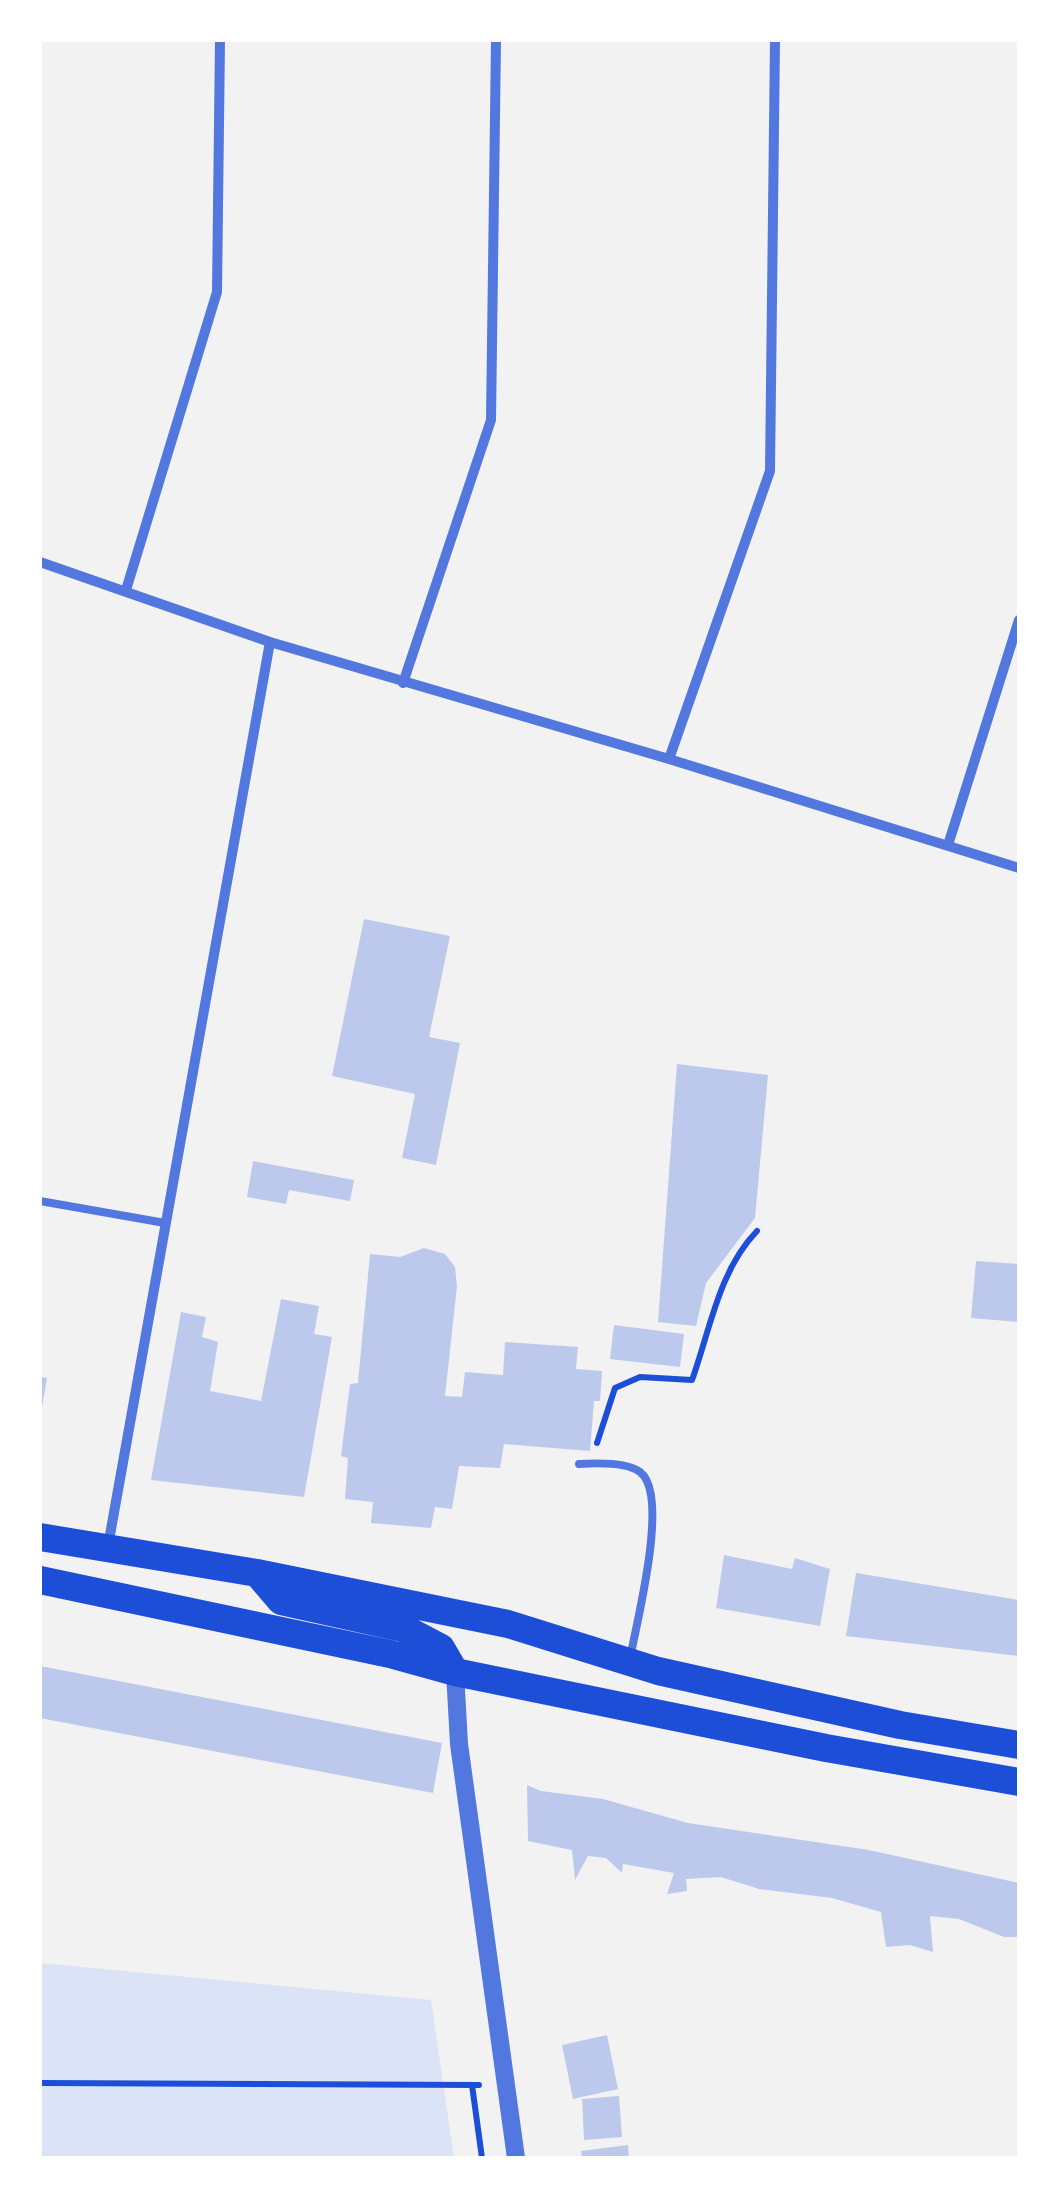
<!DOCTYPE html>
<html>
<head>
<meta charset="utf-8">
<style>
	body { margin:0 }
	#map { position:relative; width:1059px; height:2198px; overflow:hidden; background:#f2f2f2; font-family:"IBM Plex Sans",sans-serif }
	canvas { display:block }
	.frame { position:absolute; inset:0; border:42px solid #fff; pointer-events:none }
</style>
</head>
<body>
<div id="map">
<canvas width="1059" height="2198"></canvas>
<div class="frame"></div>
</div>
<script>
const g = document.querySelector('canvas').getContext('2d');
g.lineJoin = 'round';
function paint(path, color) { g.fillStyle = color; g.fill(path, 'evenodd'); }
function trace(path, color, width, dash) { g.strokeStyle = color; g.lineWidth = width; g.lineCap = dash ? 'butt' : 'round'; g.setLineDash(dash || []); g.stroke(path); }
paint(new Path2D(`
	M40 1963 431 2000 454 2158H40Z`), '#dbe4f7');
paint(new Path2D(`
	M364 919 450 936 429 1037 460 1043 436 1165 402 1158 415 1094 332 1076Z
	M677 1064 768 1075 755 1218 706 1283 696 1326 658 1322Z
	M253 1161 354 1180 350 1201 289 1190 286 1204 247 1197Z
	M424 1248 445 1254 455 1267 457 1286 445 1396 462 1397 465 1372 503 1375 505 1342 578 1347 576 1369 602 1371 600 1401H594L590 1451 504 1444 500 1468 459 1466 452 1509 435 1507 431 1528 371 1523 373 1502 345 1499 348 1458 341 1456 350 1384 358 1383 370 1254 400 1257Z
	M976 1261 1019 1264V1322L971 1318Z
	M281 1299 319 1306 314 1334 332 1337 304 1497 151 1480 181 1312 206 1317 202 1337 218 1342 210 1391 261 1401Z
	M614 1325 684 1334 680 1367 610 1359Z
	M40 1377 47 1378 42 1407H40Z
	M724 1555 792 1569 795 1558 830 1569 820 1626 716 1608Z
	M856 1573 1019 1600V1656L846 1636Z
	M40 1666 442 1743 433 1793 40 1718Z
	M527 1785 541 1791 603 1799 688 1823 869 1850 1019 1883V1937H1004L959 1919 930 1916 933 1952 910 1945 886 1947 881 1912 832 1898 759 1889 721 1877 686 1879 687 1891 667 1894 674 1873 623 1864 622 1873 606 1858 588 1856 575 1880 572 1850 528 1841Z
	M607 2035 618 2089 573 2099 562 2045Z
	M619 2096 622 2137 584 2140 582 2099Z
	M628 2145 629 2158H582L581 2151Z`), '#bdc9ec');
trace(new Path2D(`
	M597 1443 615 1388 640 1377 692 1380C710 1330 719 1270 757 1231
	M40 2083 479 2085
	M472 2085 482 2158`), '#1d4ed8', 6);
trace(new Path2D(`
	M40 1201 165 1223
	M579 1464C595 1463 627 1462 640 1472 670 1494 637 1620 631 1654`), '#5277de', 8);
trace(new Path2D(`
	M40 562 270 642 669 759 1019 868
	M126 590 217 292 220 40
	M403 683 491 420 496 40
	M669 759 770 471 775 40
	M948 845 1019 620
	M108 1546 270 642`), '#5277de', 10);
trace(new Path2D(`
	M455 1672 459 1744 516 2158`), '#5277de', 18);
trace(new Path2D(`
	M40 1537 257 1573 508 1624 658 1671 900 1725 1019 1745
	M257 1573 281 1601 403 1628 441 1648 455 1672
	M40 1580 390 1654 455 1672 826 1748 1019 1782`), '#1d4ed8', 28);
</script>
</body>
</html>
